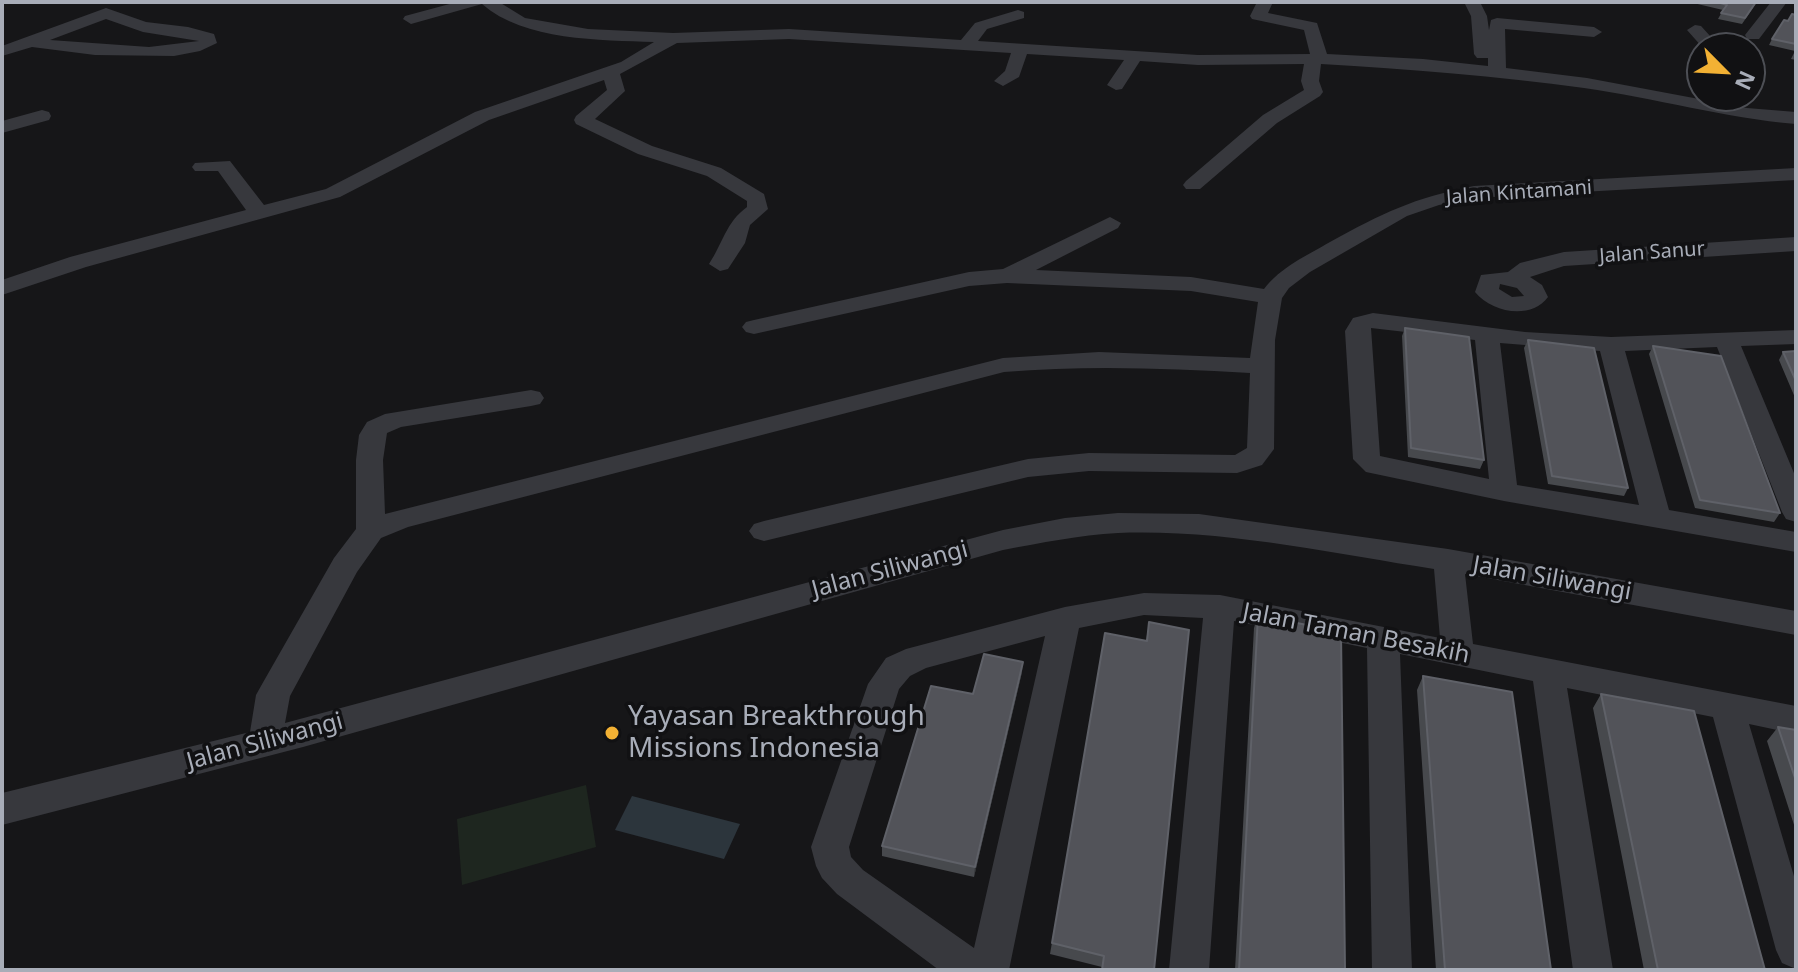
<!DOCTYPE html>
<html>
<head>
<meta charset="utf-8">
<style>
	body { margin:0 }
	#map { position:relative; width:1798px; height:972px; overflow:hidden; background:#161618; font-family:"Noto Sans",sans-serif }
	canvas { display:block }
	.frame { position:absolute; inset:0; border:4px solid #a8adb8; pointer-events:none }
	.north { position:absolute; left:1686px; top:32px; width:80px; height:80px; box-sizing:border-box; background:#111113; border:2px solid #4d4f55; border-radius:50%; rotate:114deg; font-size:22px; font-weight:700; line-height:32px; text-align:center; color:#a8adb8 }
	.north::after { content:''; display:block; margin:auto; width:28px; height:36px; background:#f2b134; clip-path:polygon(50% 0,100% 100%,50% 72%,0 100%) }
</style>
</head>
<body>
<div id="map">
<canvas width="1798" height="972"></canvas>
<div class="frame"></div>
<div class="north">N</div>
</div>
<script>
const g = document.querySelector('canvas').getContext('2d');
g.lineJoin = 'round';
function paint(path, color) { g.fillStyle = color; g.fill(path, 'evenodd'); }
function trace(path, color, width, dash) { g.strokeStyle = color; g.lineWidth = width; g.lineCap = dash ? 'butt' : 'round'; g.setLineDash(dash || []); g.stroke(path); }
function write(font, color, halo, rows, align = 'center') {
  g.font = font + ' "Noto Sans",sans-serif'; g.lineWidth = 7; g.setLineDash([]); g.textBaseline = 'middle'; g.strokeStyle = halo; g.fillStyle = color; for (const [text, x, y, turn = 0] of rows) {
    g.save(); g.translate(x, y); g.rotate((+turn || 0) * Math.PI / 180); g.textAlign = isNaN(turn) ? turn : align; if (halo) g.strokeText(text, 0, 0); g.fillText(text, 0, 0); g.restore();
  }
}
paint(new Path2D(`
	M586 785 596 847 462 885 457 819Z`), '#1e261f');
paint(new Path2D(`
	M632 796 740 824 724 859 615 830Z`), '#2c353c');
paint(new Path2D(`
	M457 2H499L525 18 588 29 673 33 789 29 961 40 975 23 1018 10 1024 12V18L987 29 978 41 1198 55 1310 54 1304 30 1252 19 1250 16 1257 2H1273L1268 13 1317 23 1327 54 1423 59 1488 66V58H1477L1474 54 1471 16 1464 2H1480L1487 16 1489 30 1491 20 1497 18 1594 27 1602 32 1594 37 1505 29 1506 68 1587 78 1747 108 1796 112V124C1724 118 1655 98 1584 88 1497 76 1409 69 1321 64L1319 81 1323 92 1320 96 1277 123 1200 189H1186L1183 185 1186 181 1263 115 1304 90 1301 81 1304 64 1198 65 1140 61 1122 89 1116 90 1107 85 1124 60 1027 54 1019 77 1003 86 994 81 1005 71 1011 53 789 39 677 43 620 74 625 91 595 119 652 146 721 168 764 194 768 209 750 225 745 243 728 269 720 271 709 264C723 243 726 222 747 207V201L707 176 638 154 576 124 574 120 576 116 607 90 604 80 489 120 340 197 86 267 2 295V280L70 257 246 210 218 171H195L192 167 195 163 230 161 264 205 326 189 475 112 621 62 654 42C601 40 524 41 482 4L411 24 403 19 405 16Z
	M1771 2H1787L1759 39H1747L1745 35Z
	M106 8 146 22 188 27 214 34 217 43 200 51 174 56 95 55 32 47 2 56V46ZM106 19 143 32 199 41 149 47 50 40Z
	M1695 25 1701 26 1721 48H1703L1687 30Z
	M42 110 49 112 51 116 49 120 2 133V121Z
	M1796 168V180L1474 198 1439 205 1407 216 1310 272 1289 288 1282 298 1275 340 1274 449 1262 465 1237 473 1089 471 1028 477 764 541 754 538 749 531 754 524 764 521 1028 459 1089 453 1235 455 1247 448 1250 373C1167 368 1086 365 1004 372L408 527 381 538 357 572 290 696 285 723 1003 530 1065 518 1118 513 1199 514 1448 549 1796 611V635L1465 574 1473 644 1796 706V734L1749 724 1796 883V969L1782 963 1776 950 1713 717 1567 688 1613 970H1573L1533 681 1400 654 1412 970H1372L1367 648 1234 621 1209 970H1169L1203 618 1144 615 1079 628 1009 970H939L837 894 822 878 816 866 811 847 868 684 886 658 906 649 1065 607 1144 593 1220 595 1440 638 1434 569C1330 553 1223 529 1118 533 1079 535 1041 543 1003 550L303 747 2 825V793L250 732 256 695 261 686 334 558 356 529V460L359 435 367 422 385 414 531 390 540 392 544 398 540 404 531 406 401 427 387 433 383 460 385 514 1003 358 1099 352 1250 358 1258 302 1191 291 1007 283 969 286 754 334 746 332 742 327 746 322 754 320 969 272 1003 269 1110 217 1121 223 1118 228 1036 270 1191 277 1264 289C1281 267 1306 256 1330 242 1383 213 1413 198 1474 186ZM1045 636 974 948 863 870 851 857 849 847 899 689 910 676 926 668Z
	M1796 237V251L1564 266 1530 277 1542 285 1548 297C1531 320 1492 313 1475 292L1481 275 1508 272 1520 263 1564 252ZM1500 284 1517 288 1524 296 1512 297 1499 289Z
	M1373 313 1525 332 1611 337 1796 330V344L1741 346 1796 478V522L1786 519 1782 512 1717 347 1625 351 1669 510 1796 532V552L1504 501 1366 472 1353 459 1345 331 1353 318ZM1371 328 1475 340 1489 479 1380 456ZM1500 343 1600 351 1639 505 1517 485Z`), '#37383d');
paint(new Path2D(`
	M1689 2H1757L1742 24 1718 19 1723 10Z
	M1796 15V60L1791 59 1795 51 1769 45 1772 39 1788 21Z
	M1405 328 1484 460 1480 469 1408 457 1402 336Z
	M1528 340 1628 488 1624 496 1548 484 1524 348Z
	M1653 346 1780 513 1774 522 1695 508 1649 354Z
	M1796 351V400L1779 360 1783 352Z
	M1258 615 1345 970H1235L1254 628Z
	M1149 622 1154 970H1101L1102 967 1050 954 1105 633 1146 641Z
	M1022 672 974 877 882 856V846L973 694Z
	M1423 676 1551 970H1436L1417 690Z
	M1601 694 1765 970H1644L1593 708Z
	M1778 727 1796 730V831L1767 741Z`), '#47494d');
paint(new Path2D(`
	M1023 662 1022 672 974 877 975 867Z`), '#2f3033');
const building = new Path2D(`
	M1717 2H1756L1745 18 1721 13 1727 5Z
	M1792 14 1796 15V44L1772 39 1784 20 1788 21Z
	M1405 328 1469 337 1484 460 1411 448Z
	M1528 340 1594 348 1628 488 1552 476Z
	M1653 346 1721 356 1780 513 1700 500Z
	M1796 351V381L1783 352Z
	M1258 615 1341 632 1345 970H1239Z
	M1149 622 1189 630 1154 970H1102L1104 956 1052 943 1105 633 1147 641Z
	M984 654 1023 662 975 867 882 846 931 686 973 694Z
	M1423 676 1512 692 1551 970H1445Z
	M1601 694 1694 711 1765 970H1658Z
	M1778 727 1796 730V781Z`);
paint(building, '#525359');
trace(building, '#5f6168', 2);
for (const [x, y, r, color] of [
	[612,733,8,"#f2b134"]
]) { const dot = new Path2D(); dot.arc(x, y, r, 0, 2 * Math.PI); g.fillStyle = color; g.fill(dot); trace(dot, '#111113', 3); }
write('20px', '#a8adb8', '#111113', [
	["Jalan Kintamani",1519,193,-4],
	["Jalan Sanur",1652,253,-4]
]);
write('24px', '#a8adb8', '#111113', [
	["Jalan Siliwangi",890,570,-15],
	["Jalan Siliwangi",1552,579,10],
	["Jalan Taman Besakih",1356,634,11],
	["Jalan Siliwangi",265,742,-15]
]);
write('28px', '#a8adb8', '#111113', [
	["Yayasan Breakthrough",628,717],
	["Missions Indonesia",628,749]
], 'left');
</script>
</body>
</html>
